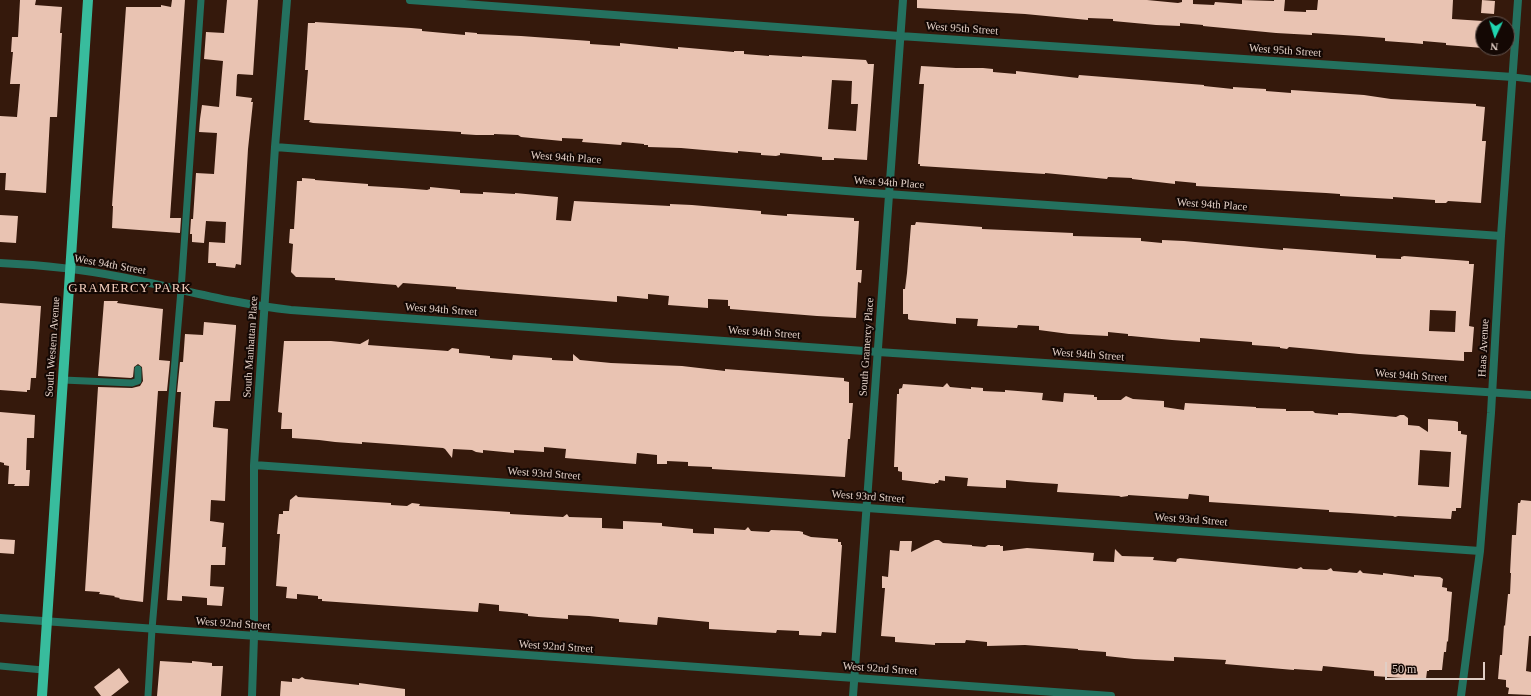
<!DOCTYPE html>
<html>
<head>
<meta charset="utf-8">
<style>
	body { margin:0 }
	#map { position:relative; width:1531px; height:696px; overflow:hidden; background:#35190c; font-family:"Times New Roman",serif }
	canvas { display:block }
	.north { position:absolute; left:1475px; top:16px; width:40px; height:40px; box-sizing:border-box; background:#140804; border:1px solid #665751; border-radius:50%; rotate:184deg; font-size:11px; font-weight:700; line-height:16px; text-align:center; color:#e1cec5 }
	.north::after { content:''; display:block; margin:auto; width:14px; height:18px; background:#20d5b0; clip-path:polygon(50% 0,100% 100%,50% 72%,0 100%) }
	.scale { position:absolute; left:1385px; top:662px; width:100px; height:18px; box-sizing:border-box; border:2px solid #e1cec5; border-top:0; padding-left:5px; font-size:12px; line-height:14px; white-space:nowrap; color:#e1cec5; -webkit-text-stroke:3px #140804; paint-order:stroke }
</style>
</head>
<body>
<div id="map">
<canvas width="1531" height="696"></canvas>
<div class="north">N</div>
<div class="scale">50 m</div>
</div>
<script>
const g = document.querySelector('canvas').getContext('2d');
g.lineJoin = 'round';
function paint(path, color) { g.fillStyle = color; g.fill(path, 'evenodd'); }
function trace(path, color, width, dash) { g.strokeStyle = color; g.lineWidth = width; g.lineCap = dash ? 'butt' : 'round'; g.setLineDash(dash || []); g.stroke(path); }
function write(font, color, halo, rows, align = 'center') {
  g.font = font + ' "Times New Roman",serif'; g.lineWidth = 4; g.setLineDash([]); g.textBaseline = 'middle'; g.strokeStyle = halo; g.fillStyle = color; for (const [text, x, y, turn = 0] of rows) {
    g.save(); g.translate(x, y); g.rotate((+turn || 0) * Math.PI / 180); g.textAlign = isNaN(turn) ? turn : align; if (halo) g.strokeText(text, 0, 0); g.fillText(text, 0, 0); g.restore();
  }
}
paint(new Path2D(`
	M20 0H36L35 5 62 7 60 33H62L57 117H50L46 193 5 190 6 173H0V116L17 117 20 84H10L13 52H11L12 37H18Z
	M172 0H185L170 218H181L180 233 112 228 113 206H112L126 7H161V5L171 7Z
	M227 0H258L253 75 238 74 237 75 236 96 252 98 251 102H253L248 149 241 265 236 264 235 268 216 266V263H208L209 242 225 243 226 222 206 221 204 243 192 242V234H190L191 219H193L196 173 214 174 217 133 199 132 200 119 202 105 219 107 223 61 204 59 206 32 224 33Z
	M917 0H1147L1178 3 1182 2V0H1193V4L1214 5 1215 2 1242 4V0L1274 1V0H1285L1284 11 1306 12V10H1317L1318 0H1453L1452 19 1483 21V48L1446 45V43L1423 41V44L1412 43 1385 41V38L1359 36 1312 33V35L1276 33 1203 26V25L1180 23V26L1156 25 1113 21V19L1088 18V20L1025 14 917 8Z
	M1482 0 1495 1 1494 14 1481 13Z
	M315 22 411 28 422 29V31L465 35V32L477 33V34L521 36 590 41V44L620 46V43L678 49V47L734 52V51H744V54L769 56V55L802 57V56L866 60 868 64H874L867 160 834 158V160H822V157L780 153V155L776 156 761 155V153L738 151V153L681 148 648 147V145H644V144L622 142 621 145 582 142 583 139 562 138V141L521 137 518 135 494 134V135H476L461 134V132L313 123 309 122 310 120H304L308 70H305L308 23H315ZM832 80 852 81 851 104H858L856 131 828 129Z
	M921 66 956 68H983L993 69V72L1016 74V71L1078 78 1079 75 1204 85V86L1233 89V87L1266 89V91L1291 93V90L1364 95 1391 99 1476 104V106L1485 107 1482 141H1486L1481 203 1448 201 1446 203H1435V200L1393 197V199L1340 196V194L1326 193 1196 186V183L1175 181V184L1132 179V178L1108 177 1107 179 1045 173V174L920 166V164H918L924 84H919Z
	M302 178 315 179V180L368 184V186L402 188 427 190 430 189V187L460 190V193L483 194V192L515 194V193L558 197 556 220 571 221 574 201 670 206V204L692 205 761 211V214L787 216V214H790L854 218V221H859L856 270H862L861 283 858 282 856 318 817 316 730 309V306H728V300L708 299V308L668 305 669 296 648 294V299L617 296V302L456 289V287L403 283 398 288 396 285 335 280V278L296 277 291 272 293 244 289 243 290 229H294L297 181H302Z
	M0 215 18 216 16 243 0 242Z
	M916 222 982 227V229L1073 233V236L1141 238V241L1162 243V240L1184 241 1283 250V248L1376 255V258L1401 259V257L1404 256 1469 261V264H1474L1469 326 1474 327 1472 352H1464V361L1359 354 1311 349 1289 347 1287 349 1280 348V347L1252 345V342L1200 338V342L1172 340 1131 336H1128V334L1108 332V336L1069 334 1039 330V326L1018 325 1017 328 977 326 978 319 956 318V324L910 320 908 319V314H903V289H905L907 273 911 225H915ZM1430 310 1456 311 1455 332 1429 331Z
	M104 301H118L117 303 163 309 159 360 170 361 167 391H158L143 602 119 599 120 598 114 597 115 596 99 594 100 592 85 591 98 387 132 388 140 386 143 381 142 367 138 364 134 367 133 377 131 378 98 376Z
	M0 303 41 306 36 378H31L30 390H27V392L0 390Z
	M204 322 236 325V328L230 401H215L213 423V427L228 429 225 501 211 500 210 521 224 523 222 547H226L225 565H211L210 586 224 587 222 606 207 605V598L182 596V601L167 600 181 392H177L180 362H183L185 334 203 335Z
	M369 339 368 345 448 351 452 348 459 349V353L490 356V358L512 360 513 355 552 358V360L573 361V354L580 360 611 363 682 366 725 371V369L844 378V381L849 382V403H853L850 439H848L845 477 712 469V467L688 466V462L667 461V464H657V455L637 453 636 464 565 458 566 449 544 447V452L514 450V453L483 450V453L476 452 472 450 453 449 452 458 445 449 443 448 362 442V444L335 442 319 440 292 438V429H281L282 413 278 412 284 341H331L360 344Z
	M947 383 950 387 971 389V387L983 388V391L1005 392V390L1043 393 1042 400 1063 402 1064 393 1094 395V397H1097V400H1121L1122 399 1126 396 1133 399 1164 401V407L1184 410 1185 403 1256 407V408L1286 409V411H1313L1315 413 1338 415V413H1350L1396 417 1400 415H1404L1408 418V425L1419 426 1428 432V419L1455 421 1458 422V431H1461V434L1467 435 1461 508H1456V511H1452L1451 519 1398 516 1395 517 1393 516 1349 513 1329 512V510L1209 502V496L1189 494 1188 499 1128 495V496L1121 497 1119 496 1057 492 1058 484 1027 482 1006 480V488H1004L967 486 968 478 945 476V481L939 480 938 483H935V484L902 480V472L898 471V467H894L897 394H899V389L902 388 903 384 943 387ZM1420 450 1451 452 1449 487 1418 485Z
	M0 412 35 415 34 438H27L26 470H30L29 486H14L15 484H8L9 466 4 465V463L0 462Z
	M296 495 298 497 391 503V505L407 506 412 503 420 504 419 506 510 512V514L563 517 567 514 569 517 602 518V528L623 529V521L662 523V526L693 529V533L714 534V528L745 530 748 527 751 531 769 532 771 530 799 531 803 532V534L811 537 838 539V542H841V545H842L836 633 822 632 821 636 799 635V631L777 630 776 633 709 629V622L658 617 657 625 619 622V619L589 616 568 615V619L538 617 528 616V614L522 613 499 611V605L479 603 478 612 322 601V599H318V596L297 594V599L286 598 287 587 276 586 280 534H277L279 514H283V511H289L290 500Z
	M1521 500 1531 501V636H1529L1526 671 1531 672V695L1508 694 1509 688 1506 687V680L1498 679 1500 655H1502L1504 625 1505 626 1508 594H1510L1511 573H1510L1512 535H1516L1518 503H1520Z
	M0 539 15 540 14 554 0 553Z
	M935 540H939L943 543 972 545V546L985 547 988 545H1000V546H1003V551L1027 548 1094 553 1093 561 1114 562 1115 549 1122 556 1154 557 1153 560 1176 562 1177 559 1180 558 1275 567 1297 569 1301 567 1303 569 1327 570 1331 568 1333 571 1357 573 1360 570 1363 573 1383 575V573L1414 577V575L1440 577 1443 579 1442 587 1447 588V591L1452 592 1448 642 1447 641 1446 652H1444L1442 670H1429V671H1427L1426 679 1402 678 1374 676V671L1343 668 1323 666 1322 671 1294 669V670L1225 664 1226 660 1174 657V661L1134 659 1106 656V652L1078 650V649L1025 645 987 646V642L966 640 965 643H935V645L895 642V637L881 636 885 588H882V576L888 577 890 550 899 551 900 541H912L911 552Z
	M160 661 192 663V661L212 663V666H223L221 696H157Z
	M119 668 129 682 111 696H101L94 687Z
	M302 677 305 679 359 685V683L405 689V696H280L281 681 292 682V678L299 679Z`), '#e9c3b2');
trace(new Path2D(`
	M1513 77 1531 79
	M63 380 132 383 138 381V369
	M0 666 43 670
	M148 696 152 629 181 290 201 0`), '#24715f', 7);
trace(new Path2D(`
	M410 0 900 36 1513 77
	M275 147 872 193 1501 236
	M0 263C41 265 81 269 121 277 178 288 233 304 291 310L878 352 1531 395
	M254 465 1480 551
	M252 696 254 636V465L275 147 287 0
	M853 696 903 0
	M1461 696 1480 551 1491 413 1501 236 1518 0`), '#24715f', 8);
trace(new Path2D(`
	M0 618 1111 696`), '#24715f', 8);
trace(new Path2D(`
	M42 696 88 0`), '#38bc9d', 10);
write('11px', '#e1cec5', '#140804', [
	["West 95th Street",962,29,4],
	["West 95th Street",1285,51,4],
	["West 94th Place",566,158,4],
	["West 94th Place",889,183,4],
	["West 94th Place",1212,205,4],
	["West 94th Street",110,265,10],
	["West 94th Street",441,310,4],
	["West 94th Street",764,333,4],
	["South Western Avenue",53,347,-86],
	["South Manhattan Place",251,347,-86],
	["South Gramercy Place",867,347,-86],
	["Haas Avenue",1484,348,-87],
	["West 94th Street",1088,355,4],
	["West 94th Street",1411,376,4],
	["West 93rd Street",544,474,4],
	["West 93rd Street",868,497,4],
	["West 93rd Street",1191,520,4],
	["West 92nd Street",233,624,4],
	["West 92nd Street",556,647,4],
	["West 92nd Street",880,669,4]
]);
g.letterSpacing = '1px';
write('13px', '#f6d0be', '#140804', [
	["GRAMERCY PARK",130,289]
]);
g.letterSpacing = '0px';
</script>
</body>
</html>
